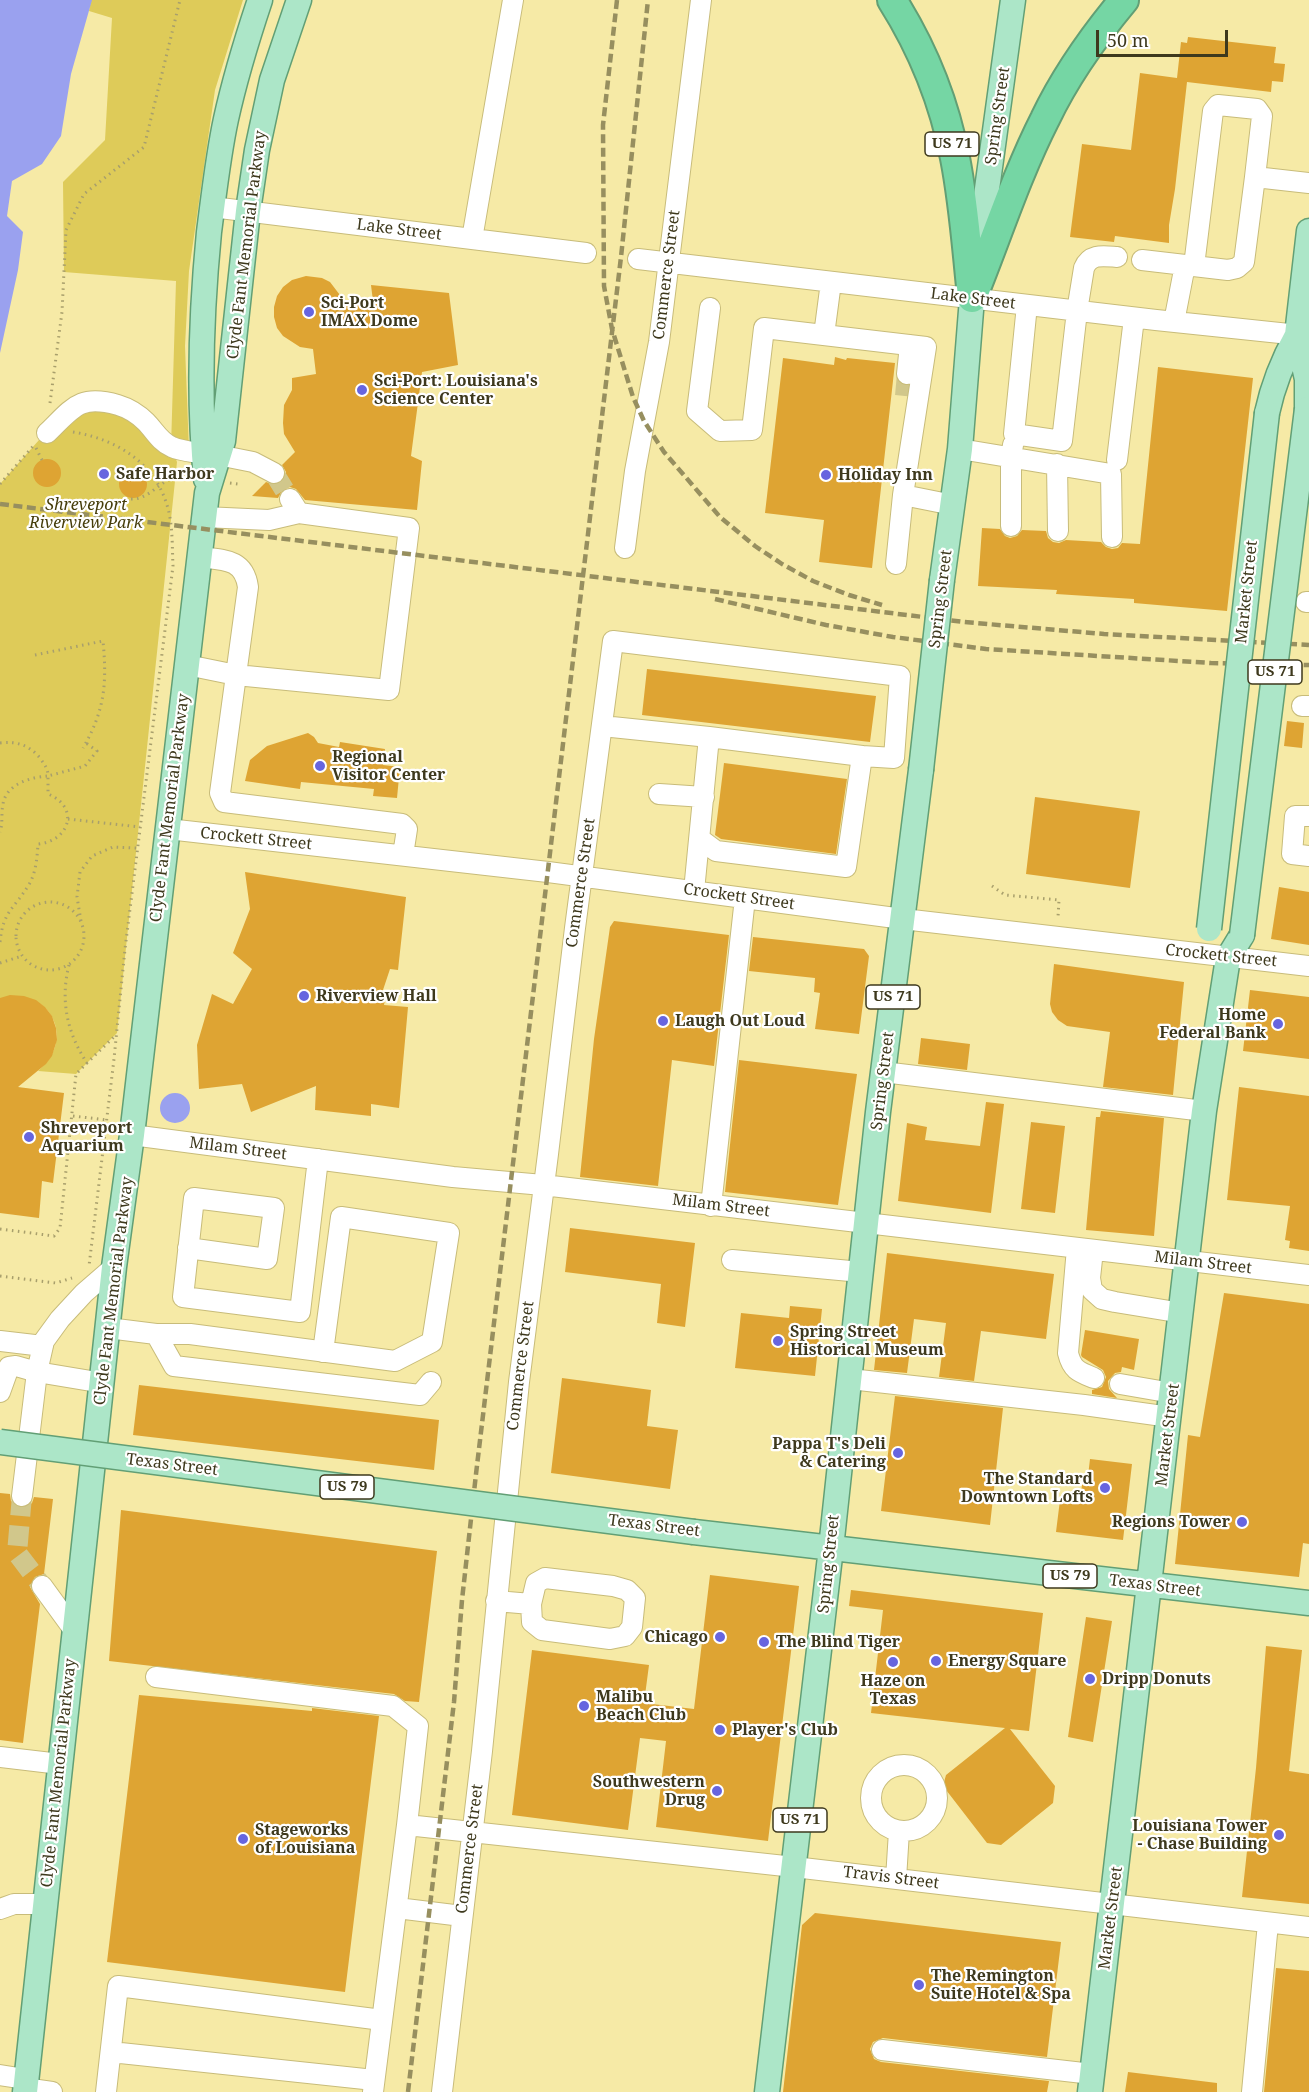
<!DOCTYPE html>
<html>
<head>
<meta charset="utf-8">
<style>
	body { margin:0 }
	#map { position:relative; width:1309px; height:2092px; overflow:hidden; background:#f6eaa6; font-family:"Noto Serif",serif }
	canvas { display:block }
	.scale { position:absolute; left:1096px; top:30px; width:132px; height:27px; box-sizing:border-box; border:3px solid #3e391d; border-top:0; padding-left:8px; font-size:18px; line-height:21px; white-space:nowrap; color:#3e391d; -webkit-text-stroke:4px #fff; paint-order:stroke }
</style>
</head>
<body>
<div id="map">
<canvas width="1309" height="2092"></canvas>
<div class="scale">50 m</div>
</div>
<script>
const g = document.querySelector('canvas').getContext('2d');
g.lineJoin = 'round';
function paint(path, color) { g.fillStyle = color; g.fill(path, 'evenodd'); }
function trace(path, color, width, dash) { g.strokeStyle = color; g.lineWidth = width; g.lineCap = dash ? 'butt' : 'round'; g.setLineDash(dash || []); g.stroke(path); }
function write(font, color, halo, rows, align = 'center') {
  g.font = font + ' "Noto Serif",serif'; g.lineWidth = 4.5; g.setLineDash([]); g.textBaseline = 'middle'; g.strokeStyle = halo; g.fillStyle = color; for (const [text, x, y, turn = 0] of rows) {
    g.save(); g.translate(x, y); g.rotate((+turn || 0) * Math.PI / 180); g.textAlign = isNaN(turn) ? turn : align; if (halo) g.strokeText(text, 0, 0); g.fillText(text, 0, 0); g.restore();
  }
}
paint(new Path2D(`
	M91 0H243L215 90 189 271 185 346 189 451 172 448 177 462 117 1033 76 1074 38 1071C78 1039 49 984 0 999V484L39 440 102 401 171 447 176 281 64 272 63 182 105 140 112 18 89 11Z`), '#decb59');
paint(new Path2D(`
	M0 0H92L71 74 61 136 42 164 12 181 7 216 23 232 18 270 0 353Z
	M160 1108a15 15 0 1 1 30 0a15 15 0 1 1-30 0Z`), '#9aa1ef');
paint(new Path2D(`
	M1188 37 1276 47 1274 63 1285 64 1283 82 1272 81 1271 92 1187 82 1175 189 1169 225V243L1115 236 1114 242 1070 237 1082 144 1131 150 1140 73 1177 78 1181 42 1187 43Z
	M306 276 322 278 330 282 346 303 373 301 371 285 449 293 458 365 422 372 411 456 422 461 417 510 305 500 296 489 290 487 283 489 278 498 252 496 266 482 275 485 284 479 286 472 282 465 295 452 284 434 283 423 284 405 292 390V378L316 374 313 349 300 347 283 336 277 328 274 317V307L277 296 283 287 292 280Z
	M835 357 846 360 847 358 895 363 872 568 819 562 824 520 765 513 783 358 834 365Z
	M1158 367 1253 378 1227 611 1134 603V599L1056 594 1057 590 978 586 982 528 1000 529 1005 536 1010 538 1017 536 1022 530 1046 531 1048 538 1053 542 1059 543 1066 540 1101 542 1106 547 1112 549 1118 548 1122 543 1140 544Z
	M33 473a14 14 0 1 1 28 0a14 14 0 1 1-28 0Z
	M119 484a14 14 0 1 1 28 0a14 14 0 1 1-28 0Z
	M647 669 876 696 870 742 642 715Z
	M1287 721 1304 723 1302 748 1284 746Z
	M308 733 314 737 318 743 339 747 340 742 385 749 383 765 400 767 397 798 373 796 374 789 301 782 300 789 245 781 250 760 267 746Z
	M724 763 847 779 836 854 721 839 715 835Z
	M1035 797 1140 811 1130 888 1026 874Z
	M245 872 406 897 398 970 390 969 380 999 385 1000 384 1005 408 1007 399 1108 371 1104V1116L315 1110 316 1086 251 1112 242 1084 199 1089 197 1045 212 994 233 1004 252 969 233 953 250 909Z
	M1279 887 1309 892V945L1271 939Z
	M614 921 729 935 714 1066 672 1060 658 1186 580 1177 594 1039 610 927Z
	M753 937 864 949 869 956 859 1034 815 1029 820 993 814 992 815 978 749 971Z
	M1054 964 1184 982 1173 1095 1103 1087 1110 1032 1067 1026 1058 1020 1052 1012 1050 1004Z
	M1250 990 1309 997V1059L1243 1051Z
	M10 995 24 996 36 1000 45 1007 52 1016 56 1028 57 1040 52 1056 46 1064 18 1087 64 1093 53 1183 42 1181 39 1218 0 1213V998Z
	M921 1038 970 1044 967 1070 918 1064Z
	M739 1060 857 1074 838 1205 725 1192Z
	M1239 1087 1309 1096V1251L1289 1248 1290 1241 1285 1240 1290 1206 1227 1200Z
	M986 1102 1004 1104 991 1213 898 1201 907 1123 927 1127 925 1140 980 1146Z
	M1101 1111 1164 1118 1154 1236 1086 1230 1096 1117H1100Z
	M1031 1122 1065 1126 1055 1213 1021 1209Z
	M570 1228 695 1243 685 1327 657 1323 661 1284 565 1272Z
	M887 1253 1054 1274 1046 1339 981 1331 974 1381 939 1377 946 1323 914 1319 907 1373 874 1370Z
	M1224 1293 1309 1304V1544L1303 1543 1299 1577 1175 1564 1188 1435 1200 1437Z
	M790 1306 822 1309 815 1376 735 1368 741 1313 789 1318Z
	M1085 1330 1139 1339 1134 1370 1122 1367 1121 1372 1115 1373 1108 1381 1109 1389 1117 1398 1092 1394V1390L1102 1387 1106 1377 1103 1370 1082 1357 1081 1355Z
	M562 1378 651 1390 647 1426 678 1430 670 1489 551 1473Z
	M139 1385 439 1420 434 1470 133 1435Z
	M895 1396 1003 1408 990 1525 881 1511Z
	M1090 1459 1132 1464 1123 1540 1056 1532 1060 1500 1080 1502 1083 1476H1088Z
	M0 1493 10 1494 11 1501 20 1508 27 1507 32 1503 34 1497 53 1499 44 1574 35 1577 30 1587 40 1604 23 1743 0 1740Z
	M121 1510 437 1551 419 1702 405 1701 394 1694 109 1661Z
	M710 1575 799 1586 768 1841 656 1827 666 1741 640 1738 628 1830 512 1815 532 1650 649 1665 644 1703 694 1709Z
	M851 1590 1043 1613 1029 1731 1010 1729 1055 1786 1053 1803 1001 1845 987 1843 943 1786 946 1775 1005 1728 871 1713 883 1610 849 1606Z
	M1086 1617 1112 1621 1093 1742 1068 1737Z
	M1266 1646 1302 1650 1289 1771 1309 1774V1904L1242 1897 1256 1768Z
	M139 1695 312 1711V1708L379 1716 345 1992 107 1962Z
	M815 1913 1061 1942 1047 2057 883 2038 873 2042 870 2049 874 2059 881 2062 1049 2081 1047 2092H783L802 1925Z
	M1276 1968 1309 1971V2092H1264Z
	M1128 2072 1217 2083V2092H1125Z`), '#dea433');
trace(new Path2D(`
	M905 396 907 374
	M274 473 290 499
	M22 1496 17 1553 42 1586`), '#d1c78b', 20, [20, 10]);
const minor = new Path2D(`
	M212 207 586 253
	M472 239 513 0
	M638 259 1156 320 1309 336
	M1142 260 1228 270 1237 268 1244 262 1255 177 1309 183
	M1194 266 1213 111 1218 105 1257 109 1262 116 1255 177
	M1027 305 1014 434 1062 441 1077 311 1084 268C1090 253 1104 256 1117 257
	M710 308 697 411 720 431 752 430 764 328 926 347 903 495
	M1174 322 1185 265
	M824 335 831 282
	M907 374 910 345
	M47 433C73 408 79 394 118 405 128 408 138 414 146 422 154 430 160 442 172 447 181 451 194 452 204 454
	M960 449 1111 474 1112 537
	M218 455 253 462 274 473
	M1117 460 1134 318
	M1057 464 1058 531
	M204 517 269 520 299 513
	M1011 526V457L1013 445
	M625 548 635 471 659 342 701 0
	M199 557C223 560 244 558 248 587L236 675 389 690 409 528 299 513 290 499
	M896 564 903 495 953 505
	M1306 602H1309
	M187 665 236 675 220 793 224 802 402 824 407 829 403 855
	M1302 706H1309
	M602 726 709 737 694 891
	M659 794 704 797
	M1309 816H1295L1292 854 1309 856
	M168 829 548 872 903 919 1309 966
	M700 839 716 851 846 867 862 756 709 737
	M883 1072 1204 1111
	M132 1135 453 1177 543 1185 1309 1275
	M711 1206 745 898
	M188 1248 267 1259 274 1208 194 1198 183 1297 300 1312 318 1159
	M1077 1248 1068 1353C1072 1370 1079 1372 1094 1378
	M1093 1250 1090 1278 1092 1290 1102 1299 1115 1302 1182 1313
	M732 1260 861 1272
	M108 1328 156 1334H190L395 1361 432 1342 449 1233 341 1217 323 1352
	M156 1334 174 1366 420 1395 431 1382
	M0 1341 43 1346
	M850 1379 1084 1405 1170 1417
	M1120 1384 1172 1393
	M0 1392 9 1367 16 1366 37 1372 103 1383
	M22 1496 37 1372 44 1341 60 1319 84 1293 114 1267
	M42 1586 74 1630
	M496 1601 531 1604 532 1622 542 1630 610 1639 625 1636 632 1627 635 1598 627 1590 613 1586 545 1578 536 1583 531 1604
	M156 1677 393 1706 418 1726 407 1825
	M0 1757 60 1764
	M871 1798a33 33 0 1 1 66 0a33 33 0 1 1-66 0Z
	M896 1879 899 1831
	M397 1908 462 1916
	M0 1909 14 1904H44
	M882 2050 1092 2074
	M111 2052 374 2080
	M0 2075 25 2079
	M24 2088 52 2092
	M106 2092 118 1986 382 2020
	M373 2092 407 1825 794 1867 1309 1927
	M442 2092 482 1751 519 1382 548 1154 575 928 613 641 900 676 894 758 862 756
	M1252 2092 1268 1923`);
const major = new Path2D(`
	M1307 409V379L1297 335 1309 231
	M1267 413C1273 385 1283 360 1297 335
	M206 479C198 396 201 314 209 232 214 194 218 156 226 119 235 78 247 39 260 0
	M942 580 960 449 972 298 1013 0
	M694 1532 1309 1603
	M25 2092 114 1267 132 1135 207 493 223 441 248 211 257 150 272 80 299 0
	M767 2092 831 1548 878 1112 921 770
	M1090 2092 1204 1111 1228 958 1242 935`);
const highway = new Path2D(`
	M892 0C923 49 944 101 955 158 964 203 967 250 972 296
	M972 298C996 239 1016 176 1045 119 1065 77 1094 36 1124 0`);
trace(minor, '#c8bc7a', 22);
trace(major, '#629f75', 27);
trace(highway, '#629f75', 32);
trace(new Path2D(`
	M50 403 62 312 66 230 84 194 144 147 180 0
	M73 432C116 439 154 462 167 505 173 524 172 546 173 566L125 949 114 1059 89 1266
	M36 448 42 460
	M230 483 238 484
	M0 484 35 444
	M131 499C152 500 163 474 184 476
	M35 655 103 641C107 683 105 710 83 748
	M0 743C17 741 29 745 40 758 44 764 48 768 48 776 31 777 6 784 3 804 1 813 3 824 0 832
	M68 819 140 827
	M992 886 1005 895 1059 900 1058 917
	M16 936a34 34 0 1 1 68 0a34 34 0 1 1-68 0Z
	M81 921 77 897 80 872 92 856 113 847 137 848
	M0 942C3 911 14 909 28 886 36 874 37 858 38 844 70 841 80 807 48 794V776L85 766 97 751 86 743
	M0 963 22 956
	M69 965C60 1000 67 1033 87 1063L116 1035
	M73 1116 107 1120
	M0 1229 54 1236 60 1228 76 1074 87 1063
	M0 1276 56 1283 72 1278`), '#a89f6c', 3, [1.5, 4.5]);
trace(minor, '#fff', 20);
trace(major, '#ace6c8', 24);
trace(highway, '#75d6a4', 28);
trace(new Path2D(`
	M617 0 603 125 604 286 612 329 633 397 644 421 664 452 720 517 755 546 782 564 813 581 849 595 882 605
	M0 504 964 622 1104 634 1309 645
	M715 599 826 625 893 637 986 649 1211 663 1309 665
	M408 2092 454 1702 462 1600 476 1474 621 257 648 0`), '#978f5f', 4.5, [9, 4.5]);
const majorBridge = new Path2D(`
	M921 770 942 580
	M1209 929 1267 413
	M1242 935 1307 409
	M0 1442 694 1532`);
trace(majorBridge, '#629f75', 27, []);
trace(majorBridge, '#ace6c8', 24);
for (const [x, y, r, color] of [
	[309,312,6,"#6765df"],
	[362,390,6,"#6765df"],
	[104,474,6,"#6765df"],
	[826,475,6,"#6765df"],
	[320,766,6,"#6765df"],
	[304,996,6,"#6765df"],
	[663,1021,6,"#6765df"],
	[1278,1024,6,"#6765df"],
	[29,1137,6,"#6765df"],
	[778,1341,6,"#6765df"],
	[898,1453,6,"#6765df"],
	[1105,1488,6,"#6765df"],
	[1242,1522,6,"#6765df"],
	[720,1637,6,"#6765df"],
	[764,1642,6,"#6765df"],
	[936,1661,6,"#6765df"],
	[893,1662,6,"#6765df"],
	[1090,1679,6,"#6765df"],
	[584,1706,6,"#6765df"],
	[720,1730,6,"#6765df"],
	[717,1791,6,"#6765df"],
	[1279,1835,6,"#6765df"],
	[243,1839,6,"#6765df"],
	[919,1985,6,"#6765df"]
]) { const dot = new Path2D(); dot.arc(x, y, r, 0, 2 * Math.PI); g.fillStyle = color; g.fill(dot); trace(dot, '#fff', 2); }
for (const [x, y, w] of [
	[952,144,54],
	[1275,672,54],
	[893,997,54],
	[347,1487,54],
	[1070,1576,54],
	[800,1820,54]
]) { const box = new Path2D(); box.roundRect(x - w / 2, y - 12, w, 24, 4.5); g.fillStyle = '#fff'; g.fill(box); trace(box, '#3e391d', 1.5); }
write('bold 15px', '#3e391d', null, [
	["US 71",952,144],
	["US 71",1275,672],
	["US 71",893,997],
	["US 79",347,1487],
	["US 79",1070,1576],
	["US 71",800,1820]
]);
write('16px', '#3e391d', '#fff', [
	["Spring Street",998,116,-82],
	["Lake Street",399,230,7],
	["Clyde Fant Memorial Parkway",247,245,-83],
	["Commerce Street",667,275,-83],
	["Lake Street",973,299,7],
	["Market Street",1247,592,-84],
	["Spring Street",941,599,-83],
	["Clyde Fant Memorial Parkway",170,808,-83],
	["Crockett Street",256,839,6],
	["Commerce Street",581,883,-82],
	["Crockett Street",739,897,8],
	["Crockett Street",1221,956,6],
	["Spring Street",883,1081,-83],
	["Milam Street",238,1149,7],
	["Milam Street",721,1206,7],
	["Milam Street",1203,1263,7],
	["Clyde Fant Memorial Parkway",114,1291,-83],
	["Commerce Street",521,1366,-83],
	["Market Street",1168,1435,-83],
	["Texas Street",172,1465,7],
	["Texas Street",654,1526,7],
	["Spring Street",829,1564,-84],
	["Texas Street",1155,1586,7],
	["Clyde Fant Memorial Parkway",59,1773,-84],
	["Commerce Street",470,1849,-83],
	["Travis Street",891,1878,7],
	["Market Street",1111,1918,-83]
]);
write('bold 16px', '#3e391d', '#fff', [
	["Sci-Port",321,303],
	["IMAX Dome",321,321],
	["Sci-Port: Louisiana's",374,381],
	["Science Center",374,399],
	["Safe Harbor",116,474],
	["Holiday Inn",838,475],
	["Regional",332,757],
	["Visitor Center",332,775],
	["Riverview Hall",316,996],
	["Home",1266,1015,"right"],
	["Federal Bank",1266,1033,"right"],
	["Laugh Out Loud",675,1021],
	["Shreveport",41,1128],
	["Aquarium",41,1146],
	["Spring Street",790,1332],
	["Historical Museum",790,1350],
	["Pappa T's Deli",886,1444,"right"],
	["& Catering",886,1462,"right"],
	["The Standard",1093,1479,"right"],
	["Downtown Lofts",1093,1497,"right"],
	["Regions Tower",1230,1522,"right"],
	["Chicago",708,1637,"right"],
	["The Blind Tiger",776,1642],
	["Energy Square",948,1661],
	["Dripp Donuts",1102,1679],
	["Haze on",893,1681,"center"],
	["Texas",893,1699,"center"],
	["Malibu",596,1697],
	["Beach Club",596,1715],
	["Player's Club",732,1730],
	["Southwestern",705,1782,"right"],
	["Drug",705,1800,"right"],
	["Louisiana Tower",1267,1826,"right"],
	["- Chase Building",1267,1844,"right"],
	["Stageworks",255,1830],
	["of Louisiana",255,1848],
	["The Remington",931,1976],
	["Suite Hotel & Spa",931,1994]
], 'left');
write('italic 16px', '#463d0a', '#fff', [
	["Shreveport",86,505],
	["Riverview Park",86,523]
]);
</script>
</body>
</html>
